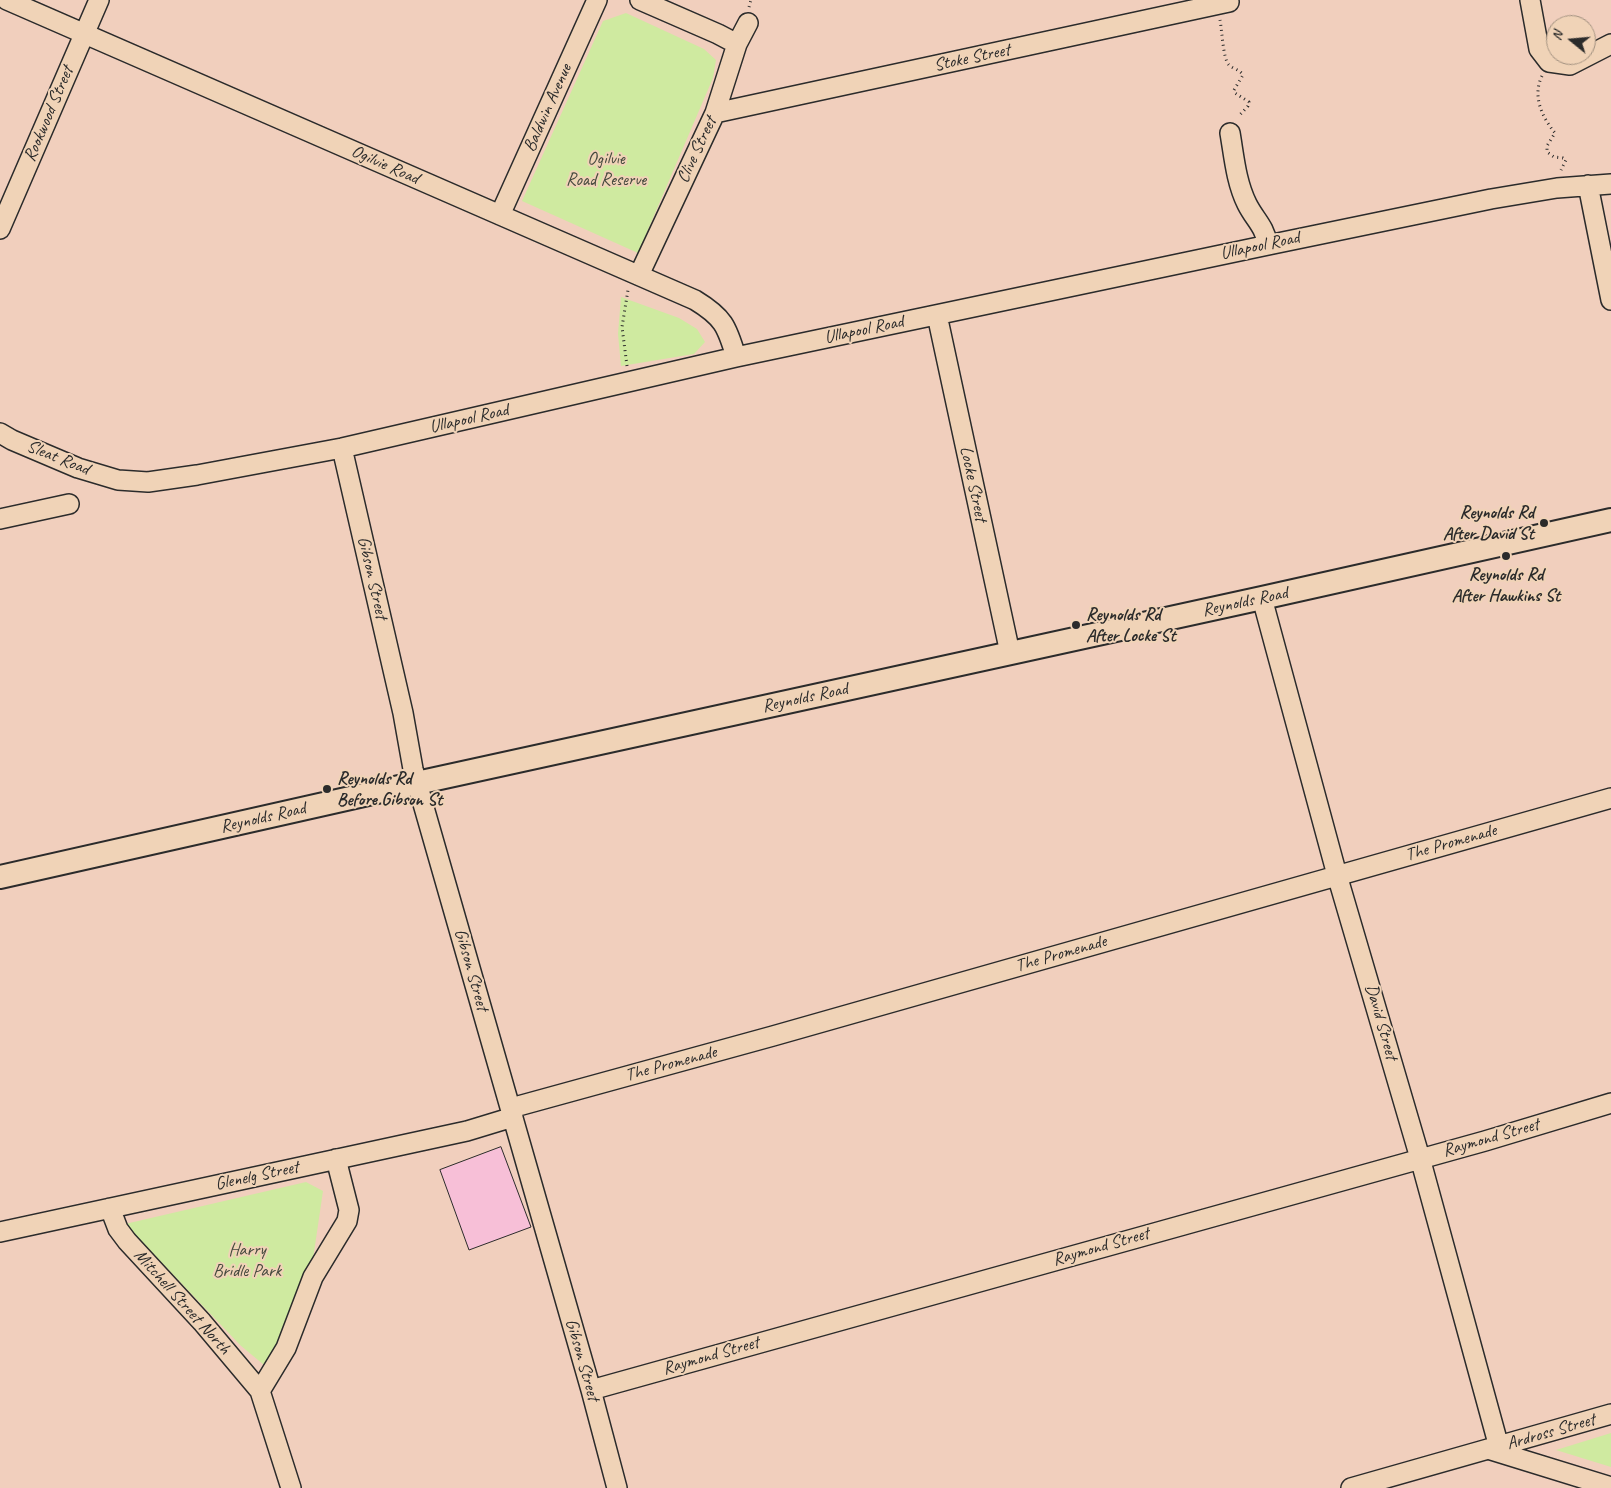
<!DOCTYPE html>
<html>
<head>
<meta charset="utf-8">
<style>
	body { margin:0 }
	#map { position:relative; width:1611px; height:1488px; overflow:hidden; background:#f1cfbd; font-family:Caveat,sans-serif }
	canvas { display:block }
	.north { position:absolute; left:1546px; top:15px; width:50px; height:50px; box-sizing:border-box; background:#f0d3b7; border:1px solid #a1907f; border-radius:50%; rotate:287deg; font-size:14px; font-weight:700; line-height:20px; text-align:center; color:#2b2b2b }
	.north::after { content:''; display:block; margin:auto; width:18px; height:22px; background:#2b2b2b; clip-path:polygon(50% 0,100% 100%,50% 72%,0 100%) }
</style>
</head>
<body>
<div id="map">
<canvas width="1611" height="1488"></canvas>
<div class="north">N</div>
</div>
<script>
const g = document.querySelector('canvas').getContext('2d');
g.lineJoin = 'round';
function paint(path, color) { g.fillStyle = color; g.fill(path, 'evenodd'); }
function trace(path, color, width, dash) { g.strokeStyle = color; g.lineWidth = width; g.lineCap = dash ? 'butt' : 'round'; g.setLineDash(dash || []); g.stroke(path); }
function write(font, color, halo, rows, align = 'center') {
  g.font = font + ' Caveat,sans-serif'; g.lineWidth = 4; g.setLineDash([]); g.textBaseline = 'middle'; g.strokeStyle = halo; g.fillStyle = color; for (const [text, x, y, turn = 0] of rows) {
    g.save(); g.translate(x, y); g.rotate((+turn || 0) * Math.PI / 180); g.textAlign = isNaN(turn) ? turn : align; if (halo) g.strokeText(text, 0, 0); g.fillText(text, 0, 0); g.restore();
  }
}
paint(new Path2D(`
	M626 13 704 49 716 60 713 78 638 253 522 201 603 21Z
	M621 297 679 318 697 329 705 342 694 354 621 366 618 334Z
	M306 1182 323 1191 312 1266 291 1322 264 1365 240 1345 125 1224Z
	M1611 1433V1467L1556 1450Z`), '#cfeaa0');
const building = new Path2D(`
	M501 1147 531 1227 469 1250 440 1170Z`);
paint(building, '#f7bfd7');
trace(building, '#2b2b2b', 1);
const minor = new Path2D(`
	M7 0 695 300C723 317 727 326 736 357
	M640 0 718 34 737 44
	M1530 0 1539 49 1549 62 1570 65 1611 44
	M715 113 1229 2
	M1230 133C1234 156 1236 182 1247 204 1255 220 1264 225 1268 245
	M1588 185 1611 300
	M500 215 597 0
	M0 229 99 0
	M639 275 715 113 737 44 748 23
	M937 315 1010 653
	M0 433 12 440 78 468 118 480 148 482 197 475 342 448 736 357 1273 244 1491 199 1557 188 1611 184
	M342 448 403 713 413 769 591 1390 617 1488
	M0 519 69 504
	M1262 598 1337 875 1420 1158 1499 1447
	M511 1108 773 1036 1611 798
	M110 1208 118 1229 127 1241 202 1322 260 1391 291 1488
	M0 1232 467 1131 513 1117
	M591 1390 1485 1141 1611 1103
	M260 1391 286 1348 313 1277 347 1221 349 1210 336 1159
	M1491 1450 1611 1487
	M1351 1488 1611 1414`);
const tertiary = new Path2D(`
	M0 877 417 783 1262 598 1611 520`);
trace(minor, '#2b2b2b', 22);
trace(tertiary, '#2b2b2b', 26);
trace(new Path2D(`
	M749 7 751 0
	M1220 20C1222 30 1223 59 1229 65 1233 69 1239 69 1243 75L1234 90 1235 93 1249 102 1248 106 1238 117
	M1542 76C1532 96 1542 117 1555 133L1547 146V152L1554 157 1563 158 1566 160 1561 170
	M627 366 622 327 628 290`), '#2b2b2b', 3, [1, 4]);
trace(minor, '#f0d3b7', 19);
trace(tertiary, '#f0d3b7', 22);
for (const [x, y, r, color] of [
	[1544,523,5,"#2b2b2b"],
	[1506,556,5,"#2b2b2b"],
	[1076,625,5,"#2b2b2b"],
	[327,789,5,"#2b2b2b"]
]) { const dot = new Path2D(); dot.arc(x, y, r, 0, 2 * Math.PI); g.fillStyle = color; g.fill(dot); trace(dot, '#f0d3b7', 2); }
write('18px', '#2b2b2b', '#f0d3b7', [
	["Stoke Street",972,58,-12],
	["Baldwin Avenue",548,108,-66],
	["Rookwood Street",49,114,-67],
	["Clive Street",697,150,-65],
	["Ogilvie Road",385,165,24],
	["Ullapool Road",1260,246,-12],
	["Ullapool Road",864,330,-12],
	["Ullapool Road",469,419,-13],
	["Sleat Road",58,458,22],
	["Locke Street",973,484,78],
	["Gibson Street",372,578,77],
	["Reynolds Road",1245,602,-12],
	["Reynolds Road",805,698,-12],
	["Reynolds Road",263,818,-13],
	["The Promenade",1451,843,-16],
	["The Promenade",1061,954,-16],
	["Gibson Street",471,970,74],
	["David Street",1381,1022,74],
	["The Promenade",671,1064,-15],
	["Raymond Street",1491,1138,-16],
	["Glenelg Street",257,1176,-12],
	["Raymond Street",1101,1247,-16],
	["Mitchell Street North",182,1302,48],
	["Raymond Street",711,1356,-16],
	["Gibson Street",582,1360,74],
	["Ardross Street",1551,1432,-16]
]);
write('18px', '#44483d', '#f0d3b7', [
	["Ogilvie",606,159],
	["Road Reserve",606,180],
	["Harry",247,1250],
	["Bridle Park",247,1271]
]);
write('bold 18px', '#2b2b2b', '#f0d3b7', [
	["Reynolds Rd",1534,513,"right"],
	["After David St",1534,534,"right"],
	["Reynolds Rd",1506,575,"center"],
	["After Hawkins St",1506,596,"center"],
	["Reynolds Rd",1086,615],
	["After Locke St",1086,636],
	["Reynolds Rd",337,779],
	["Before Gibson St",337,800]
], 'left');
</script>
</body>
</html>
